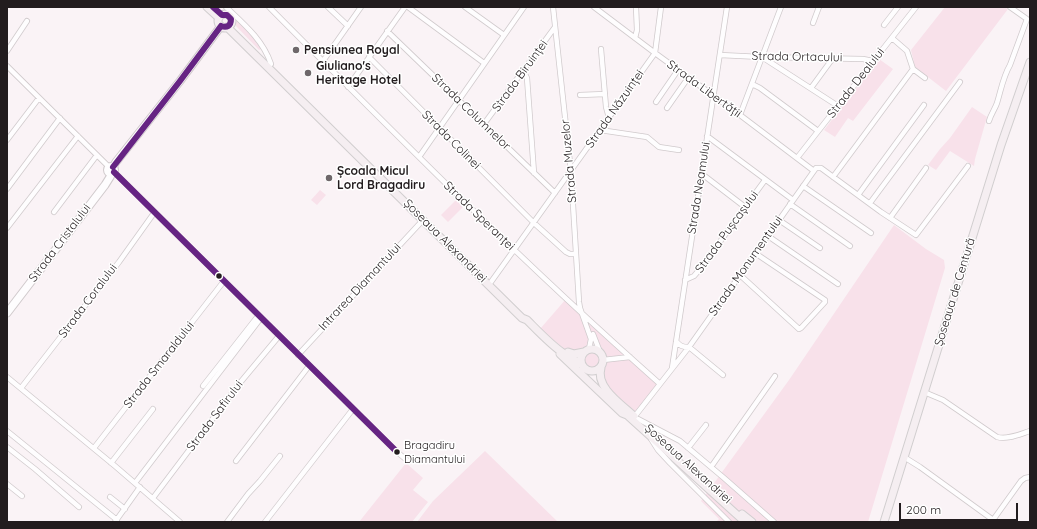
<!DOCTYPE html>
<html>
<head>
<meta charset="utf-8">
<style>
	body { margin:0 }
	#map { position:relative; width:1037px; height:529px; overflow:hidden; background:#faf3f6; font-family:Quicksand,sans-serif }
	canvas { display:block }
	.frame { position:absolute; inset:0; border:8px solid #221c1e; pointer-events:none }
	.scale { position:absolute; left:899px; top:503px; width:119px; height:18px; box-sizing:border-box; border:2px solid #221c1e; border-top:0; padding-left:5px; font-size:12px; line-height:14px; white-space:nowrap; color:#221c1e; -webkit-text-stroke:3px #fff; paint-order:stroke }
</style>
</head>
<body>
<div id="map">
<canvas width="1037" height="529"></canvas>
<div class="frame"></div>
<div class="scale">200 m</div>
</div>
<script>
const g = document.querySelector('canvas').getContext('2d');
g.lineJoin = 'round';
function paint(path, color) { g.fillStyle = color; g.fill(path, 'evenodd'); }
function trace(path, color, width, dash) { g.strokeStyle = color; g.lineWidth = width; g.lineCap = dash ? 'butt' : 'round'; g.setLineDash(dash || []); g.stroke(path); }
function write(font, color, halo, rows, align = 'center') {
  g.font = font + ' Quicksand,sans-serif'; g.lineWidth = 3; g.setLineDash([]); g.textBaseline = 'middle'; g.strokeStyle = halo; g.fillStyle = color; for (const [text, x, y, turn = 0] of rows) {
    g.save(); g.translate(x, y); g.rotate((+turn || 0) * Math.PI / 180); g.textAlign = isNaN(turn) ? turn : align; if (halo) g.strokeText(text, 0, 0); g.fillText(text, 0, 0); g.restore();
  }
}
paint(new Path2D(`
	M945 7H1004L1008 9 946 91 915 67 911 50Z
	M234 17 252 35 261 49 259 50 236 26Z
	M879 59 893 69 853 121 848 118 835 137 824 130Z
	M972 107 987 117 975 159 974 166 950 151 936 170 928 165 940 149 950 138Z
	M320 190 326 195 317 205 311 200Z
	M457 199 464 206 448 222 441 215Z
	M894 225 926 249 944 260 945 268 868 522H716L719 519 701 501 789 380Z
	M566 299 660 384 635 416 611 395 598 370C587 375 578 366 582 355L570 353 564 349 540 329ZM584 317 591 330 599 351 593 349H589L591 345Z
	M485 451 558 522H417L433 501Z
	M406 463 423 478 413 490 428 502 412 522H359Z`), '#f8e1ea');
const street = new Path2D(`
	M226 7C244 24 263 40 271 64
	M269 7C397 136 524 264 660 384
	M328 7 348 26
	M408 7 484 63
	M465 7 504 35
	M553 7 571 172 579 302 580 308 591 339 589 349
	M594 7 655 53 740 115 814 171
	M813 23 819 7
	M884 25 898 7
	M387 31 555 193
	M635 38 637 30 636 7
	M892 38 907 51 913 69
	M601 49 606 107 609 118
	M7 51 27 21
	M720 55 761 57 863 59 873 61
	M369 57 534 223 566 252 570 254H576
	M762 57 838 106
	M323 61 361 7
	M7 66 109 167
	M913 69 925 78
	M523 70 527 78 534 173
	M752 84 760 88 818 131
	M348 87 405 7
	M811 88 833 58
	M580 95 605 94
	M656 102 678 70
	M667 108 688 78
	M740 115 781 7
	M989 121C991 114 995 109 997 103 1001 90 1003 77 1010 65L1027 19 1010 7
	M484 124 555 27
	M600 130 647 137 659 147 679 150
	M707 136 793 200
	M7 140 39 98
	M419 157 524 7
	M797 158 916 7
	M114 172 397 452 408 461
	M702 174 745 207
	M833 177 913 69
	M803 186 871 233
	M7 189 60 118
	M858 195 924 105
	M870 203 960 82
	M790 204 850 246
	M54 212 97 155
	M890 218 926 168
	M779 220 820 248
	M7 228 78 136
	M768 236 838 284
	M740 275 799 329 801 328 825 302V300L755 253
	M685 280 694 276 700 269 765 180
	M491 282 655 53 661 7
	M593 334 600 352
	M676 341C680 346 682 347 689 347L723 375
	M298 355 423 220
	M603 360 630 357
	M672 368 727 7
	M7 377 115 466 180 522
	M203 386 258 316
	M21 388 119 262 154 213
	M924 392 943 400 997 437C1007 440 1020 434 1030 431
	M635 416 689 347 816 168H821L881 212 916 235 968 166
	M638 419 680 441 724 478 774 522
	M7 431 117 520
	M651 439 658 450 670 463 729 522
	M7 447 35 469 79 507
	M94 448 224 281
	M688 448 706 425
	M904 457 920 467 996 522
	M236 461 309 366
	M111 463 153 409
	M711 467 775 376
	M135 483 261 318
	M7 484 22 496
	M110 497 125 509
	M153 498 239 384 279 336
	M993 520 1021 481 1025 478 1030 477
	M115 522 140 487
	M227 522 248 494 260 481 280 456
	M265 522 353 409`);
const secondary = new Path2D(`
	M107.5 170a3.5 3.5 0 1 1 7 0a3.5 3.5 0 1 1-7 0Z
	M113 167 116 162 180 81 221 26
	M7 313 105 185 110 177 112 173`);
const primary = new Path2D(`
	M207 7 219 18
	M218 21a7 7 0 1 1 14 0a7 7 0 1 1-14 0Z
	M227 27 522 318 527 320C538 331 550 344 563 353 570 357 575 359 582 365
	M581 360a11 11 0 1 1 22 0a11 11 0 1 1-22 0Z
	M568 352 574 354 584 352
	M560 354 622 413 627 415 745 522
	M601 368C595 387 621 404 634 416
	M742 514 752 522
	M884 522 1001 145 1030 62`);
trace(street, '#d0cacc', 6);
trace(secondary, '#d0cacc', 9);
trace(primary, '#d1cecf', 9);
trace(street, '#fefdfe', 4.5);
trace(secondary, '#fefdfe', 7);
trace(primary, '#f5eef1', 7);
trace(new Path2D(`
	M213 7 222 15H227L231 19C231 26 227 28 221 26
	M113 167 180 81 221 26
	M114 172 397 452`), '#662483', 6);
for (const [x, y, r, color] of [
	[296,50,4,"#6e676a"],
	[308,73,4,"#6e676a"],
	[329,178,4,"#6e676a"],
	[219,276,3.5,"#221c1e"],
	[397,452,3.5,"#221c1e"]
]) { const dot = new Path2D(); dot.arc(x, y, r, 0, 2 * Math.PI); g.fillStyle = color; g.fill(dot); trace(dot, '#fff', 1.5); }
write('11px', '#221c1e', '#fff', [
	["Bragadiru",404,446],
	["Diamantului",404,460]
], 'left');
write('bold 12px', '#221c1e', '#fff', [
	["Pensiunea Royal",304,50],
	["Giuliano's",316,66],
	["Heritage Hotel",316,80],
	["Școala Micul",337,171],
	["Lord Bragadiru",337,185]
], 'left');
write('12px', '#221c1e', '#fff', [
	["Strada Ortacului",797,57,1],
	["Strada Biruinței",520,76,-54],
	["Strada Dealului",856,83,-52],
	["Strada Libertății",704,89,36],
	["Strada Năzuinței",615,109,-55],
	["Strada Columnelor",471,112,44],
	["Strada Colinei",451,140,45],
	["Strada Muzelor",569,161,-95],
	["Strada Neamului",699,188,-81],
	["Strada Speranței",479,216,44],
	["Strada Pușcașului",727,232,-54],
	["Șoseaua Alexandriei",445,241,45],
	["Strada Cristalului",60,243,-53],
	["Strada Monumentului",746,266,-55],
	["Intrarea Diamantului",360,287,-47],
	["Șoseaua de Centură",955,292,-73],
	["Strada Coralului",88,301,-53],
	["Strada Smaraldului",159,365,-52],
	["Strada Safirului",215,416,-53],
	["Șoseaua Alexandriei",688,464,42]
]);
</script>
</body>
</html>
